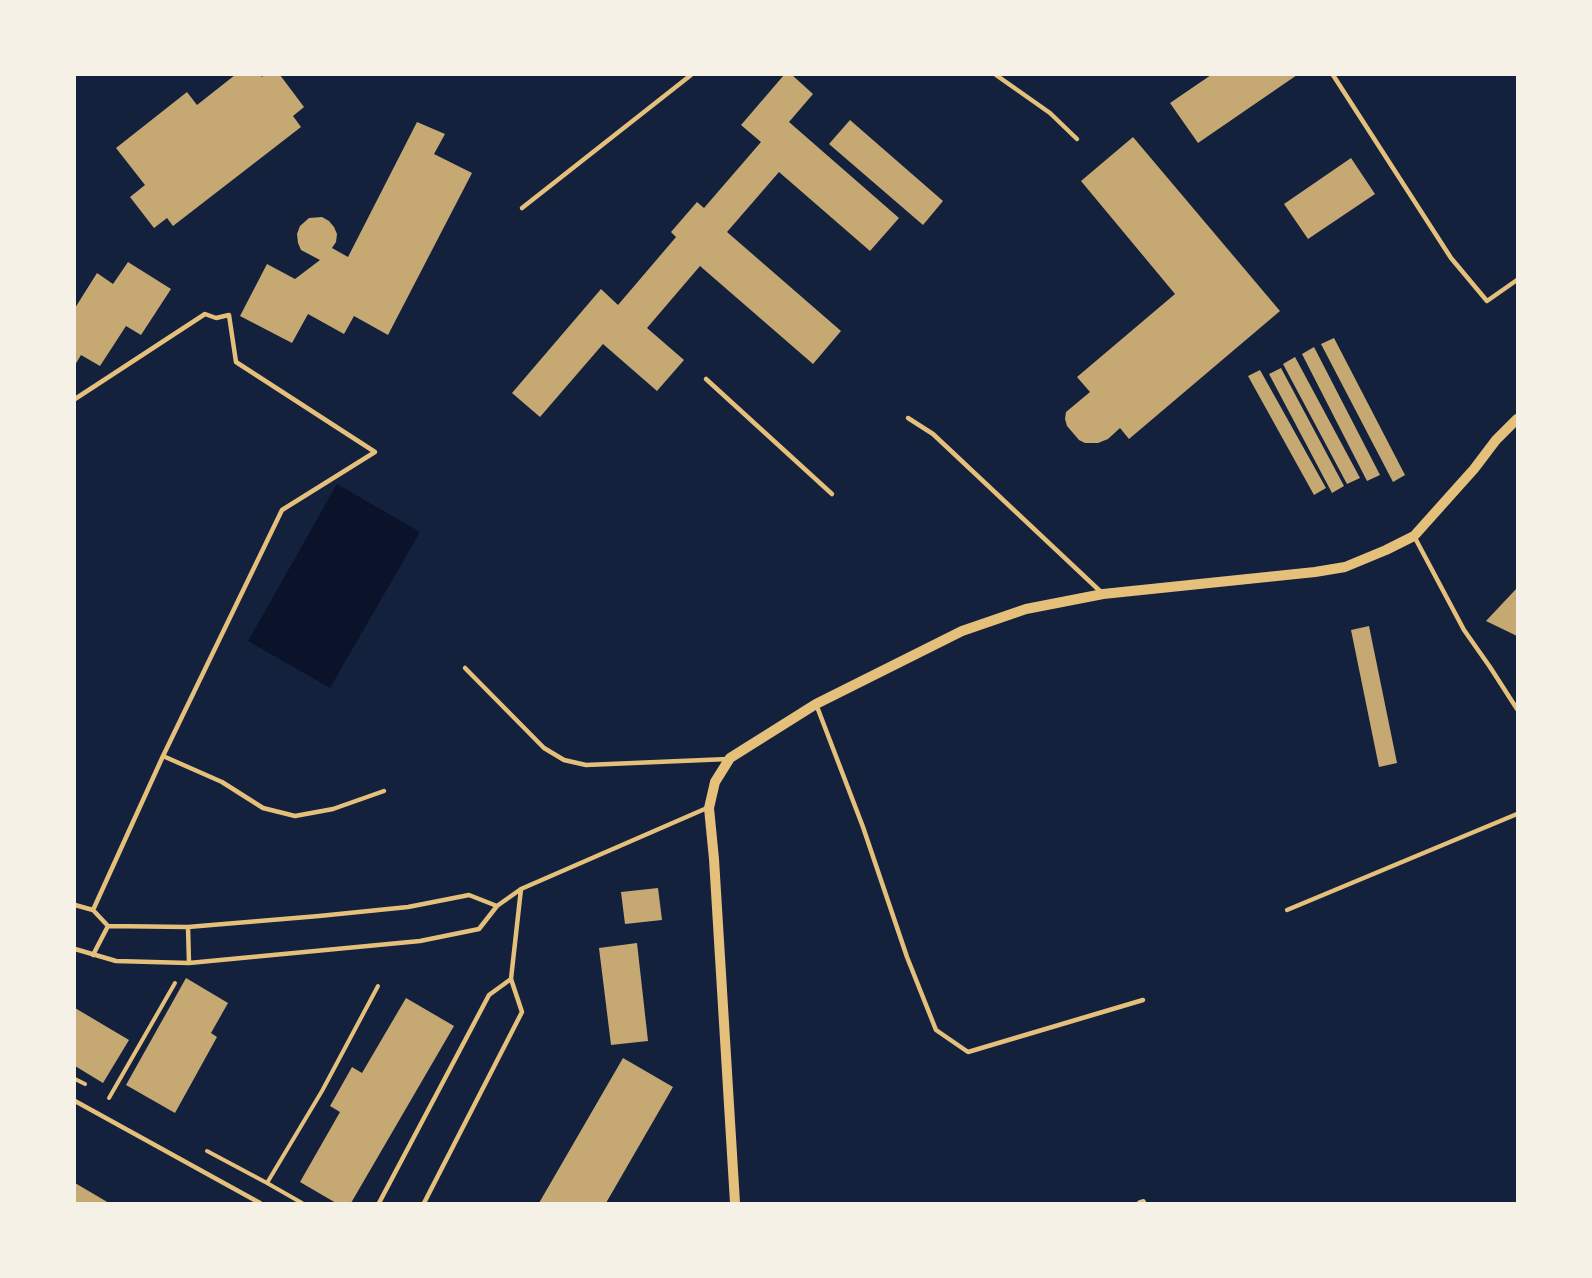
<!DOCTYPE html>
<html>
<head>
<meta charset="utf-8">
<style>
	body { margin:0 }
	#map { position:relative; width:1592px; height:1278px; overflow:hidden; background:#14213d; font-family:"Varela Round",sans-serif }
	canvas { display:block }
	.frame { position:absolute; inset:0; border:76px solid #f6f1e7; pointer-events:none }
</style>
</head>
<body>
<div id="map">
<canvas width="1592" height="1278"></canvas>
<div class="frame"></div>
</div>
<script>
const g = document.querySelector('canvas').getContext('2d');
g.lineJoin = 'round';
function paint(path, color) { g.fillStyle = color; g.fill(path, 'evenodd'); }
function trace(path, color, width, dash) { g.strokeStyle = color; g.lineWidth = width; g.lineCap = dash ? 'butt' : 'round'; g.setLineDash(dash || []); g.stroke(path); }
paint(new Path2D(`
	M337 484 420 532 330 688 248 641Z`), '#0b132b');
paint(new Path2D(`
	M235 75H260L262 77 264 75H280L304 107 293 116 301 127 173 226 167 218 154 228 130 197 145 185 116 148 187 92 197 105Z
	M784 75H792L813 94 789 122 899 218 870 251 779 172 727 232 841 331 813 364 700 266 647 328 684 360 657 391 603 344 540 417 512 393 601 289 618 305 676 237 671 232 697 202 704 208 761 142 741 125Z
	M1211 75H1297L1198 143 1170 103Z
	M850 120 943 201 923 225 829 144Z
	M417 122 445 134 434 154 472 173 388 335 354 316 344 334 308 314 292 343 240 316 267 264 295 279 320 260 301 250 298 243 297 234 300 226 309 218 322 217 329 221 334 227 337 234 336 242 332 248 348 257Z
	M1133 137 1280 311 1129 439 1120 428 1108 439 1098 443H1085L1079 440 1067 426 1065 419 1066 412 1090 392 1077 377 1175 294 1081 181Z
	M1351 158 1375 194 1308 239 1284 204Z
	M128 262 171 289 141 335 126 326 100 366 81 355 75 365V308L97 273 113 284Z
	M1334 338 1405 475 1393 482 1321 344Z
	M1314 347 1380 475 1367 481 1302 354Z
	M1295 357 1360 478 1347 484 1283 364Z
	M1281 368 1344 486 1332 493 1269 374Z
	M1260 370 1326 488 1314 495 1248 376Z
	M1517 588V636L1486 621Z
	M1369 626 1397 763 1379 767 1351 630Z
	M658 888 662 920 625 924 621 892Z
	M637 943 648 1041 611 1045 599 948Z
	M186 978 228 1003 211 1033 217 1037 175 1113 126 1085Z
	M406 998 454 1026 351 1203H336L300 1182 340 1112 330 1106 352 1067 362 1073Z
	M75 1008 129 1040 103 1083 75 1066Z
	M623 1058 673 1087 606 1203H539Z
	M75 1183 109 1203H75Z`), '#c6a872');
trace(new Path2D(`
	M75 1079 85 1084
	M109 1098 175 983
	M207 1151 267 1183 322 1091 378 986
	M267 1183 302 1203`), '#e5c07b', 4);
trace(new Path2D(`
	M996 75 1050 113 1077 139
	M1333 75 1451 258 1487 301 1517 280
	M522 208 691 75
	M706 379 832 494
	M75 399 205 314 216 318 229 315 236 362 375 452 282 510 163 756 93 910
	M908 418 933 434 1101 592
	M1414 536 1464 630 1490 667 1517 709
	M465 668 544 748 564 760 586 765 728 759
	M816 704 863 827 907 957 936 1030 968 1052 1143 1000
	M163 756 222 782 263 808 295 816 333 809 384 791
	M75 905 93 910 108 926 188 927 319 916 408 907 469 895 497 906
	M1287 910 1517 814
	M188 927 189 963
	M75 949 116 961 189 963 420 941 479 929 497 906 521 889 707 808
	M93 955 108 926
	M75 1101 260 1203
	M379 1203 489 995 511 979
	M424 1203 522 1012 511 979 521 889`), '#e5c07b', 4.5);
trace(new Path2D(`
	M1140 1203 1143 1202`), '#e5c07b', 6);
trace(new Path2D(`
	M735 1203 714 859 709 808 715 782 730 758 816 704 962 631 1026 609 1103 594 1315 572 1345 567 1386 550 1414 536 1474 469 1496 440 1517 419`), '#e5c07b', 10);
</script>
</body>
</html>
